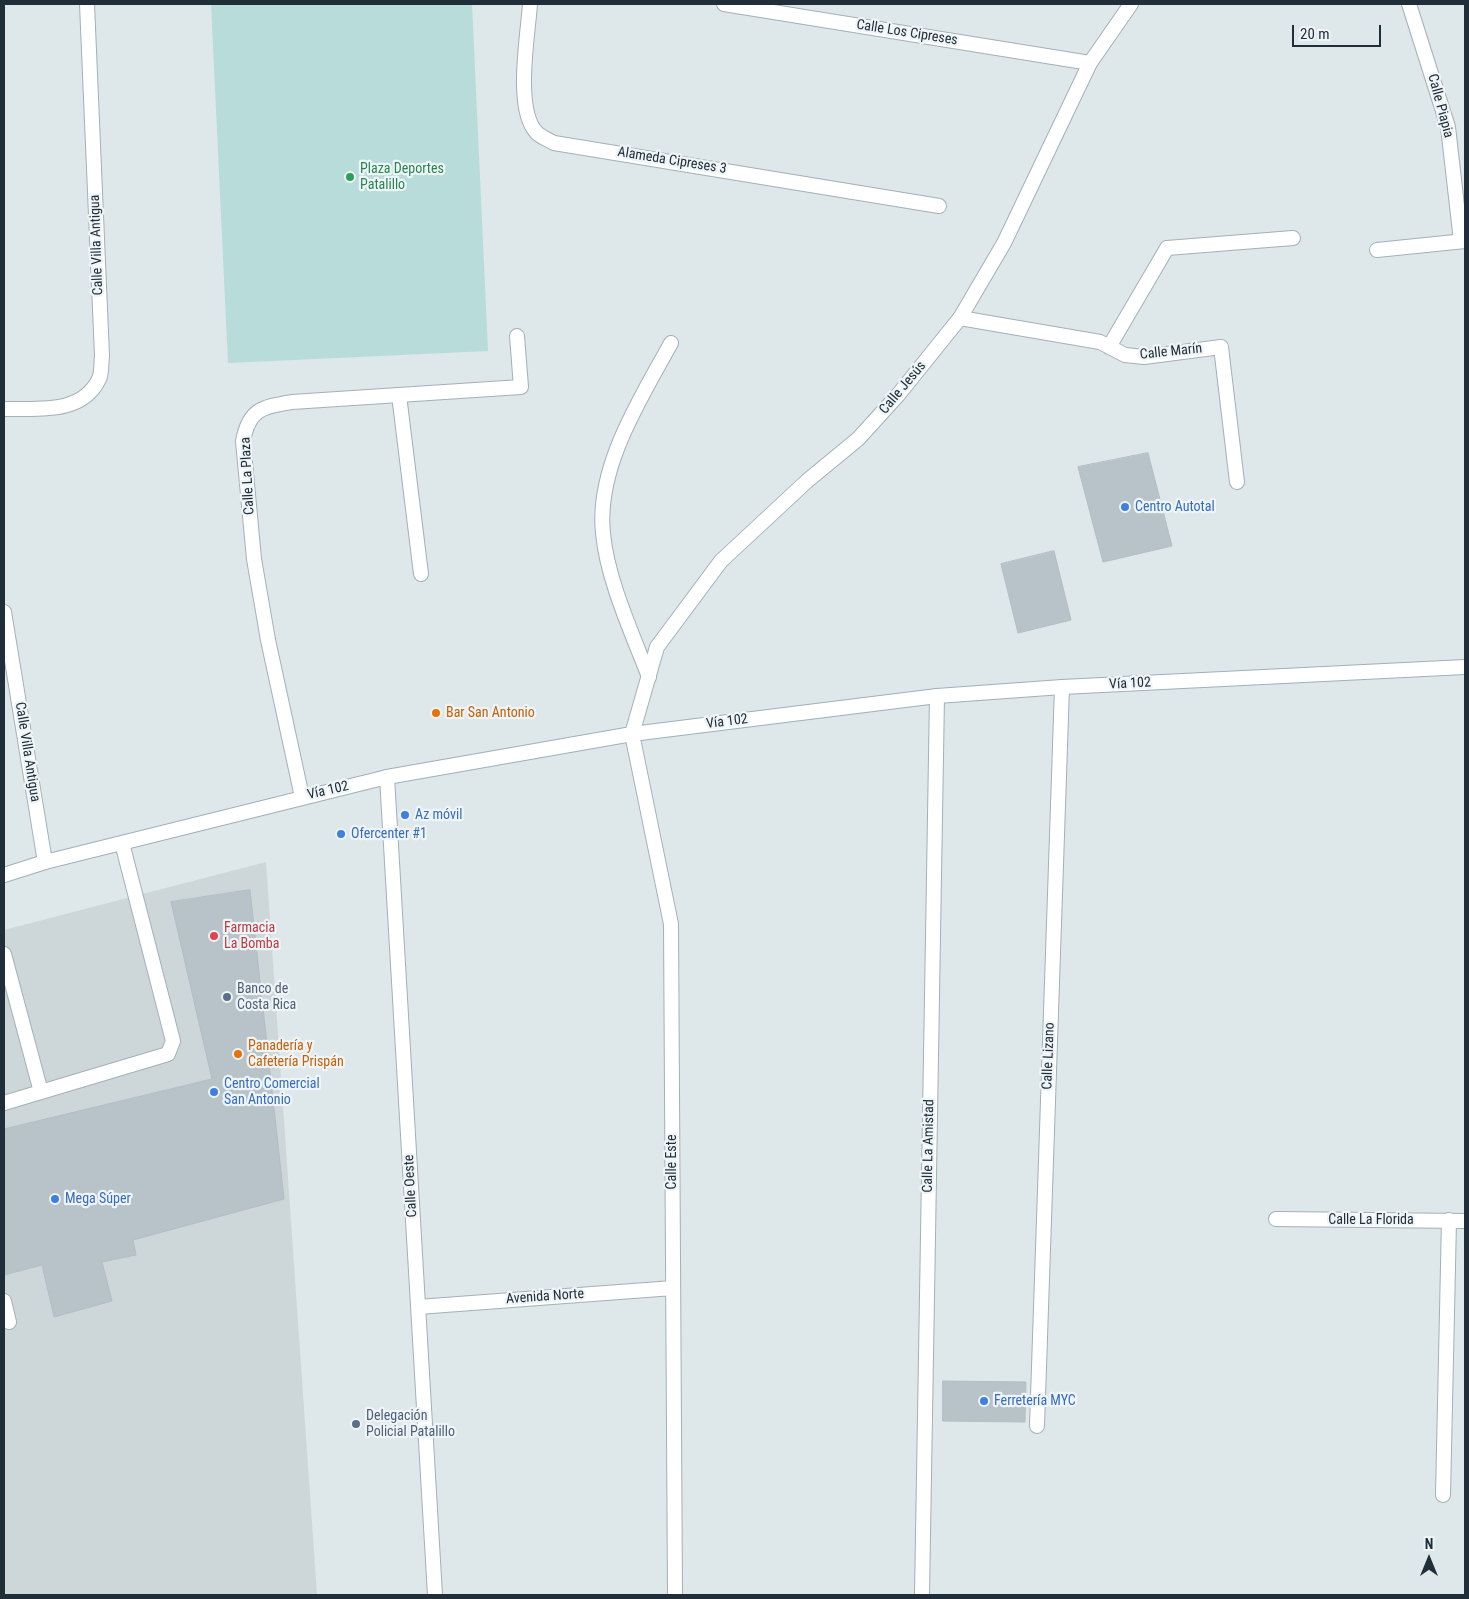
<!DOCTYPE html>
<html>
<head>
<meta charset="utf-8">
<style>
	body { margin:0 }
	#map { position:relative; width:1469px; height:1599px; overflow:hidden; background:#dee7ea; font-family:"Roboto Condensed",sans-serif }
	canvas { display:block }
	.frame { position:absolute; inset:0; border:5px solid #202e3a; pointer-events:none }
	.north { position:absolute; left:1404px; top:1534px; width:50px; height:50px; -webkit-text-stroke:4px #eff5f7; paint-order:stroke; rotate:0deg; font-size:14px; font-weight:700; line-height:20px; text-align:center; color:#202e3a }
	.north::after { content:''; display:block; margin:auto; width:18px; height:22px; background:#202e3a; clip-path:polygon(50% 0,100% 100%,50% 72%,0 100%) }
	.scale { position:absolute; left:1292px; top:25px; width:89px; height:22px; box-sizing:border-box; border:2px solid #202e3a; border-top:0; padding-left:6px; font-size:15px; line-height:18px; white-space:nowrap; color:#202e3a; -webkit-text-stroke:4px #eff5f7; paint-order:stroke }
</style>
</head>
<body>
<div id="map">
<canvas width="1469" height="1599"></canvas>
<div class="frame"></div>
<div class="north">N</div>
<div class="scale">20 m</div>
</div>
<script>
const g = document.querySelector('canvas').getContext('2d');
g.lineJoin = 'round';
function paint(path, color) { g.fillStyle = color; g.fill(path, 'evenodd'); }
function trace(path, color, width, dash) { g.strokeStyle = color; g.lineWidth = width; g.lineCap = dash ? 'butt' : 'round'; g.setLineDash(dash || []); g.stroke(path); }
function write(font, color, halo, rows, align = 'center') {
  g.font = font + ' "Roboto Condensed",sans-serif'; g.lineWidth = 4.5; g.setLineDash([]); g.textBaseline = 'middle'; g.strokeStyle = halo; g.fillStyle = color; for (const [text, x, y, turn = 0] of rows) {
    g.save(); g.translate(x, y); g.rotate((+turn || 0) * Math.PI / 180); g.textAlign = isNaN(turn) ? turn : align; if (halo) g.strokeText(text, 0, 0); g.fillText(text, 0, 0); g.restore();
  }
}
paint(new Path2D(`
	M266 862 317 1595H4V930Z`), '#cdd7da');
paint(new Path2D(`
	M211 4H472L488 351 228 363Z`), '#b7dcda');
const building = new Path2D(`
	M1148 453 1172 546 1103 562 1078 467Z
	M1054 551 1071 620 1018 633 1001 564Z
	M250 890 284 1199 133 1240 136 1255 102 1262 112 1301 54 1317 42 1265 4 1275V1129L212 1079 171 902Z
	M943 1381 1026 1382 1025 1422 943 1421Z`);
paint(building, '#b7c3c8');
trace(building, '#b1bec3', 1);
const service = new Path2D(`
	M530 4C528 35 514 110 537 133 541 137 549 140 554 143L939 206
	M1377 250 1465 241
	M960 318 1100 342 1125 355 1144 357 1221 347 1237 482
	M1109 347 1167 248 1293 238
	M399 395 421 574
	M649 677C632 633 607 579 603 533 596 467 641 398 671 343
	M4 954 41 1092
	M4 1103 168 1054 173 1041 122 843
	M4 1301 9 1322
	M1037 1426 1062 687
	M1443 1495 1449 1220
	M922 1595 937 696`);
const minor = new Path2D(`
	M724 4 1090 63
	M1409 4 1448 127 1461 241
	M4 409C37 408 82 415 99 379 102 373 101 363 102 356L87 4
	M4 612 45 862
	M632 734 671 924 675 1595
	M387 777 435 1595
	M302 797 268 640 254 559 243 441C249 409 262 407 292 402L521 387 517 336
	M1276 1219 1465 1221
	M418 1307 673 1288`);
const tertiary = new Path2D(`
	M632 734 657 647 721 561 807 481 858 439 898 395 960 318 1004 243 1090 63 1131 4`);
const secondary = new Path2D(`
	M4 875 45 862 387 777 632 734 937 696 1062 687 1465 667`);
trace(service, '#a5b0b5', 16);
trace(minor, '#a5b0b5', 16);
trace(tertiary, '#a5b0b5', 16);
trace(secondary, '#a0b0b9', 16);
trace(service, '#fff', 14);
trace(minor, '#fff', 14);
trace(tertiary, '#fff', 14);
trace(secondary, '#fff', 14);
for (const [x, y, r, color] of [
	[350,177,5,"#2e9e5b"],
	[1125,507,5,"#3f7fe0"],
	[436,713,5,"#e8710a"],
	[405,815,5,"#3f7fe0"],
	[341,834,5,"#3f7fe0"],
	[214,936,5,"#e0444e"],
	[227,997,5,"#5c6f8a"],
	[238,1054,5,"#e8710a"],
	[214,1092,5,"#3f7fe0"],
	[55,1199,5,"#3f7fe0"],
	[984,1401,5,"#3f7fe0"],
	[356,1424,5,"#5c6f8a"]
]) { const dot = new Path2D(); dot.arc(x, y, r, 0, 2 * Math.PI); g.fillStyle = color; g.fill(dot); trace(dot, '#eff5f7', 2); }
write('14px', '#202e3a', '#eff5f7', [
	["Calle Los Cipreses",907,33,9],
	["Calle Piapia",1440,106,75],
	["Alameda Cipreses 3",672,161,9],
	["Calle Villa Antigua",97,245,-92],
	["Calle Marín",1171,352,-6],
	["Calle Jesús",903,388,-50],
	["Calle La Plaza",248,476,-93],
	["Vía 102",1130,684,-3],
	["Vía 102",727,722,-7],
	["Calle Villa Antigua",27,752,81],
	["Vía 102",328,791,-13],
	["Calle Lizano",1049,1056,-88],
	["Calle La Amistad",929,1146,-89],
	["Calle Este",672,1162,-90],
	["Calle Oeste",411,1186,-93],
	["Calle La Florida",1371,1220],
	["Avenida Norte",545,1297,-4]
]);
write('14px', '#27864d', '#eff5f7', [
	["Plaza Deportes",360,169],
	["Patalillo",360,185]
], 'left');
write('14px', '#366cbe', '#eff5f7', [
	["Centro Autotal",1135,507],
	["Az móvil",415,815],
	["Ofercenter #1",351,834],
	["Centro Comercial",224,1084],
	["San Antonio",224,1100],
	["Mega Súper",65,1199],
	["Ferretería MYC",994,1401]
], 'left');
write('14px', '#c56008', '#eff5f7', [
	["Bar San Antonio",446,713],
	["Panadería y",248,1046],
	["Cafetería Prispán",248,1062]
], 'left');
write('14px', '#be3a42', '#eff5f7', [
	["Farmacia",224,928],
	["La Bomba",224,944]
], 'left');
write('14px', '#4e5e75', '#eff5f7', [
	["Banco de",237,989],
	["Costa Rica",237,1005],
	["Delegación",366,1416],
	["Policial Patalillo",366,1432]
], 'left');
</script>
</body>
</html>
